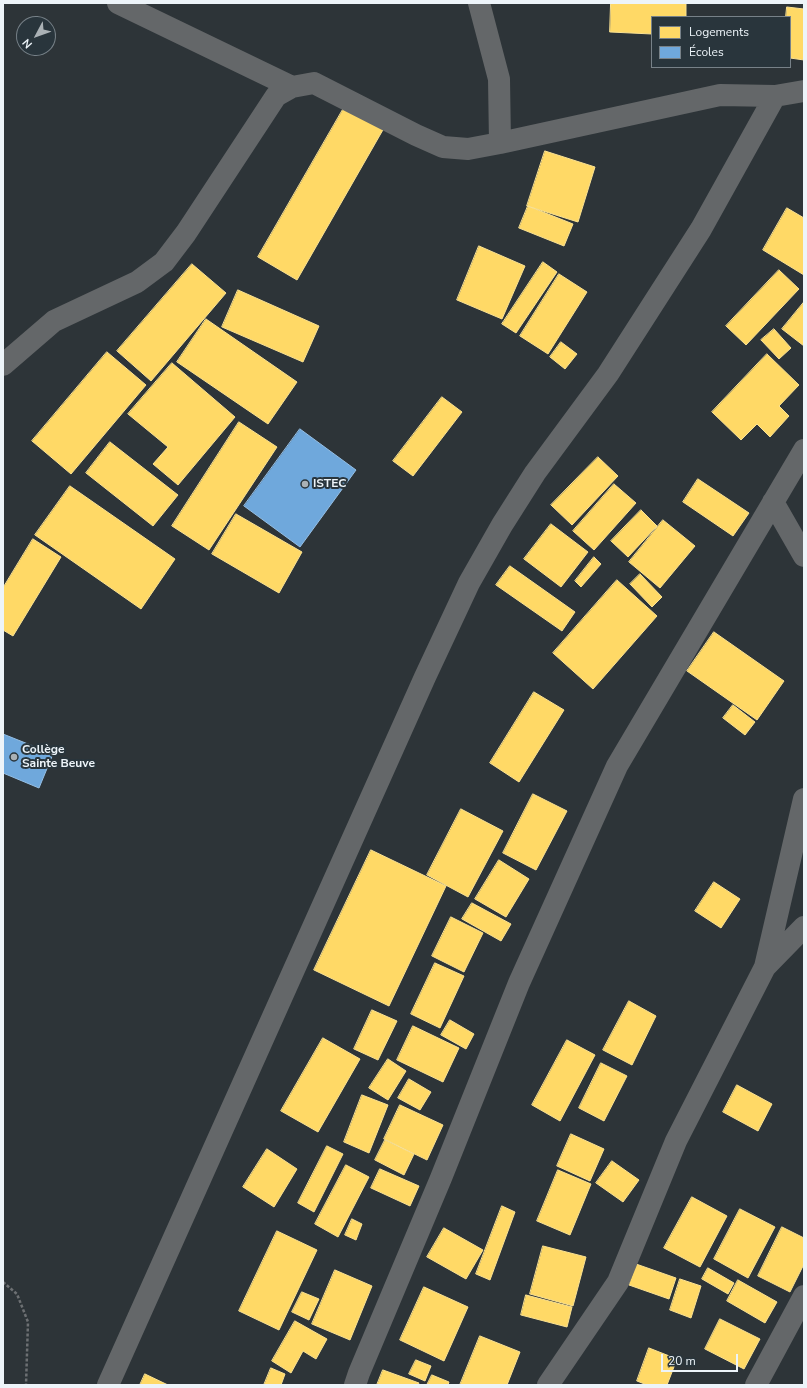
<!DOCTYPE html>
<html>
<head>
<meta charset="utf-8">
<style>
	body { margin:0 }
	#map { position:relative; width:807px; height:1388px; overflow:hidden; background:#2d3438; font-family:"Nunito Sans",sans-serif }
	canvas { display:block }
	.frame { position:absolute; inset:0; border:4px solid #edf4f9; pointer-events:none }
	.legend { position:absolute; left:651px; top:16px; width:140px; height:52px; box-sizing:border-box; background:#29353c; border:1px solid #778188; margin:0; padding:5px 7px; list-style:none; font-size:12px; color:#edf4f9 }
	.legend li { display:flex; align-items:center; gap:8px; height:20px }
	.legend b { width:20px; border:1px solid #778188 }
	.north { position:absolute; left:16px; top:16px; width:40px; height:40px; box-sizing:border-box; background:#29353c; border:1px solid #778188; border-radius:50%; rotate:229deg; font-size:11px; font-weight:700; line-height:16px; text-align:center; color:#edf4f9 }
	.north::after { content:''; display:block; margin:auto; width:14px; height:18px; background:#aab1b5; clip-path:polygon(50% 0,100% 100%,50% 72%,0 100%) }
	.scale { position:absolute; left:661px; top:1354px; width:77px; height:18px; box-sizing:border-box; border:2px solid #edf4f9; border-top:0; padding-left:5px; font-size:12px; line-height:14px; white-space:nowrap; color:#edf4f9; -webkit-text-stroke:3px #29353c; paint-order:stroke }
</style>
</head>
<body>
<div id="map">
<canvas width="807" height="1388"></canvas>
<div class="frame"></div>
<ul class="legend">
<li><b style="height:11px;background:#ffd966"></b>Logements</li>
<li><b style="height:11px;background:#6fa8dc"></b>Écoles</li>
</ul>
<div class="north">N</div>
<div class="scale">20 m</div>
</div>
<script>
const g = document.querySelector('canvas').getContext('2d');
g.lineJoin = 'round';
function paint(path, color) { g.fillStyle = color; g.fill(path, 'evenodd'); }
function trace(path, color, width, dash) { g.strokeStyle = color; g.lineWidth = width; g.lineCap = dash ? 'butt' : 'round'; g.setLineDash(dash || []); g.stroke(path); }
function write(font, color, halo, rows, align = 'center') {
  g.font = font + ' "Nunito Sans",sans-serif'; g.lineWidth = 4; g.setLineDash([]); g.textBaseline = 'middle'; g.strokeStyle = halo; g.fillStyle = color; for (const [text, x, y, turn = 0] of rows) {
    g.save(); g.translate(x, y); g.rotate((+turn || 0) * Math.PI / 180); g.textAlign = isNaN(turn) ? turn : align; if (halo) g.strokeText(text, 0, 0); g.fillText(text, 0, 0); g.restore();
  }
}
const homes = new Path2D(`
	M611 3H686V17H652V34L610 32Z
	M787 7 804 9V60L790 58V17H786Z
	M345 106 384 128 297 280 258 257Z
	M545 151 595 167 578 222 527 206Z
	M528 206 573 224 564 246 519 228Z
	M787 208 804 218V275L763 250Z
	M479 246 525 266 502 319 457 300Z
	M543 262 557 272 516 333 502 324Z
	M192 264 226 293 151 381 117 351Z
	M779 270 799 289 746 345 726 326Z
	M559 274 587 292 548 354 520 336Z
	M238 290 319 326 303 362 222 327Z
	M804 302V346L782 329Z
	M206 319 297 382 268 424 177 362Z
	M774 329 791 348 779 359 761 340Z
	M561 342 577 354 565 369 550 357Z
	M107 352 146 385 71 474 32 441Z
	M767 354 799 385 779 406 789 416 770 437 757 424 741 440 712 412Z
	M172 363 235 417 178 485 153 464 168 447 128 414Z
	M442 397 462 412 413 476 393 461Z
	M239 422 277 447 209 550 172 526Z
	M110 442 178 495 153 526 86 473Z
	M598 457 618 476 572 525 551 505Z
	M698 479 749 513 733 536 683 502Z
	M614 484 636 503 594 550 573 531Z
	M70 486 175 559 141 609 35 535Z
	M641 510 657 526 628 557 611 541Z
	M236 514 302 552 279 593 212 554Z
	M663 520 695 546 660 588 629 562Z
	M551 524 588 552 561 587 524 559Z
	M33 539 61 557 13 636 3 630V588Z
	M594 557 601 564 581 587 575 581Z
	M510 566 575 612 562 631 496 585Z
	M640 574 662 597 652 607 630 584Z
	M617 580 657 616 593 689 553 653Z
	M714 632 784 681 757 720 687 671Z
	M534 692 564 710 519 782 490 763Z
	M733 705 755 722 745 735 723 718Z
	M533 794 567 811 536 870 503 853Z
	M461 809 503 831 468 897 427 875Z
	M371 850 446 886 389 1006 314 970Z
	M499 860 529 879 506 917 475 899Z
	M714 882 740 899 721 928 695 911Z
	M472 903 511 924 501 941 462 919Z
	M451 917 483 933 464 972 432 956Z
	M435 963 464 976 440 1028 411 1014Z
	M629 1001 656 1016 632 1065 603 1050Z
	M372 1010 397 1021 378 1060 354 1049Z
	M450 1020 474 1034 466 1049 441 1035Z
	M413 1026 459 1048 443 1082 397 1060Z
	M323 1038 360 1059 318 1132 281 1111Z
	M567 1040 595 1055 560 1121 532 1105Z
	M388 1059 406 1071 388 1100 369 1088Z
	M601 1063 627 1076 604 1121 579 1108Z
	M409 1079 431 1092 420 1110 398 1098Z
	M737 1085 772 1104 758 1131 723 1112Z
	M362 1095 388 1105 369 1153 344 1142Z
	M400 1105 443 1125 427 1160 384 1139Z
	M571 1134 604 1149 590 1181 557 1166Z
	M385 1140 414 1154 404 1175 375 1160Z
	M327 1146 343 1154 314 1212 298 1203Z
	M267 1149 297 1169 274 1207 243 1187Z
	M612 1161 639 1180 623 1202 596 1183Z
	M346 1165 369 1177 338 1237 315 1224Z
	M380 1169 419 1186 410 1206 371 1188Z
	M558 1170 591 1184 570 1235 537 1221Z
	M692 1197 727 1216 700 1267 664 1248Z
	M502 1206 515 1212 490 1280 476 1274Z
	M740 1209 775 1227 748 1278 714 1259Z
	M352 1219 362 1224 356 1240 345 1235Z
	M782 1227 804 1238V1264L790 1292 758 1276Z
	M444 1228 483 1250 466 1279 427 1257Z
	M277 1231 317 1250 279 1330 239 1311Z
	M543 1246 586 1257 573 1306 530 1294Z
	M636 1264 676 1278 669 1299 629 1285Z
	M708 1268 734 1283 728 1294 702 1279Z
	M335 1270 372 1286 350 1340 312 1324Z
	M680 1279 701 1286 691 1318 670 1310Z
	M738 1280 777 1302 765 1323 727 1301Z
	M424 1287 468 1307 444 1361 400 1340Z
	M302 1292 319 1299 309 1320 292 1312Z
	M526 1295 572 1307 567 1327 521 1315Z
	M720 1319 760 1339 744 1369 705 1349Z
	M295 1321 327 1339 316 1359 303 1351 291 1373 272 1361Z
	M480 1336 520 1352 507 1385H460Z
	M649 1348 677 1359 667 1385H647L637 1381Z
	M416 1360 431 1366 425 1381 409 1374Z
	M271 1368 285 1374 281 1385H264Z
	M383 1370 419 1383 418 1385H377Z
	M145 1374 168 1385H140Z
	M432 1375 449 1382 448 1385H427Z`);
paint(homes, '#ffd966');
trace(homes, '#fae192', 1);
const schools = new Path2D(`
	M300 429 356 470 300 547 244 506Z
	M3 734 53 754 39 788 3 773Z`);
paint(schools, '#6fa8dc');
trace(schools, '#95bfe5', 1);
trace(new Path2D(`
	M3 1282 17 1294 28 1322 26 1385`), '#6d7073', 2.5, [3, 2]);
trace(new Path2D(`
	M118 3 292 87
	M479 3 499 79 500 143
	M3 365 54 321 137 282 164 262 186 233 276 96 292 87 314 83 416 135 443 147 468 149 500 143 720 95 775 96 804 91
	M773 502 804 556
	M765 967 804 799
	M108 1385 425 677 469 583 502 525 535 473 608 374 701 229 775 96
	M355 1385 359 1373 441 1178 519 983 617 766 804 450
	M548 1385 618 1282 676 1141 765 967 804 927
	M756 1385 804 1296`), '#646769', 22);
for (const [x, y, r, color] of [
	[305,484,4,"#aab1b5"],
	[14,757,4,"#aab1b5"]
]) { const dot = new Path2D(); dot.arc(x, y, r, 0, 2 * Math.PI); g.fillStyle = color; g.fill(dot); trace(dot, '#29353c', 1.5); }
write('bold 12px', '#edf4f9', '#29353c', [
	["ISTEC",313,484],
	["Collège",22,750],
	["Sainte Beuve",22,764]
], 'left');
</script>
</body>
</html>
